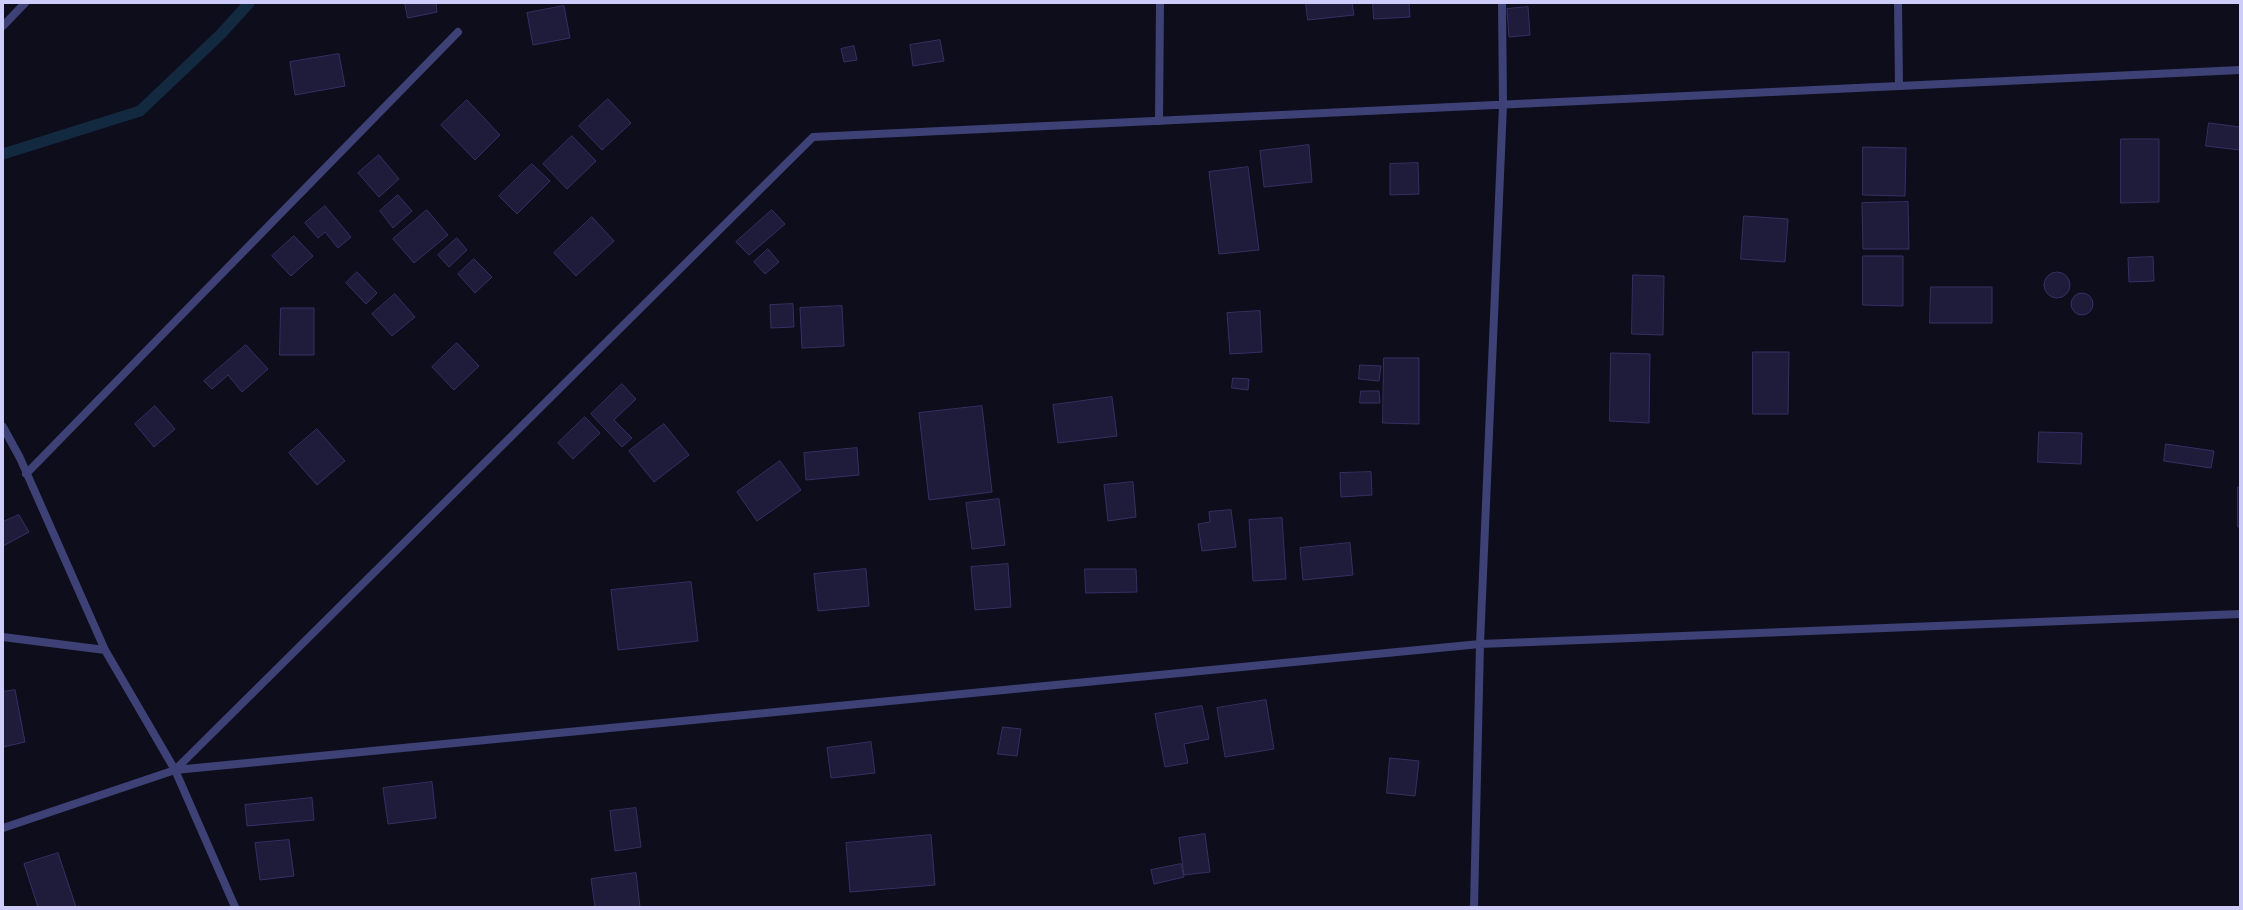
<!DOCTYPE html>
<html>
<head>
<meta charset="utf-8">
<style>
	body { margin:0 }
	#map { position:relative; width:2243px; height:910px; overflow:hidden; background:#0e0d1c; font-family:"Titillium Web",sans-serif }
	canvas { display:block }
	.frame { position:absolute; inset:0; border:4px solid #cecdfa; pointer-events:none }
</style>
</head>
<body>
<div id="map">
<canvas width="2243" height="910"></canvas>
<div class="frame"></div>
</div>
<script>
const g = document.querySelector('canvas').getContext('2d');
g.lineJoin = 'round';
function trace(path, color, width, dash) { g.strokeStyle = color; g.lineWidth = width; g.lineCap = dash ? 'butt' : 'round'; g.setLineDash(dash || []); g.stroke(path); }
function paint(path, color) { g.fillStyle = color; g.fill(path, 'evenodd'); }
trace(new Path2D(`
	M3 154 140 111 221 34 249 3`), '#122940', 11);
const building = new Path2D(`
	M405 3H436L437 12 408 18Z
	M1306 3H1352L1354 15 1308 20Z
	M1373 3H1409L1410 17 1374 19Z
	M564 6 570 38 533 45 527 13Z
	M1528 7 1530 35 1509 37 1507 9Z
	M940 40 944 61 913 66 910 45Z
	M854 46 857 60 844 62 841 49Z
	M339 54 345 86 295 95 290 62Z
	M608 99 631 123 602 150 579 126Z
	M467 100 500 135 475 160 441 125Z
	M2209 123 2240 127V150L2206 146Z
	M572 136 596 161 567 189 543 164Z
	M2121 139H2159V202L2121 203Z
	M1309 145 1312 182 1264 187 1260 151Z
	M1863 147 1906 148 1905 196 1863 195Z
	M379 155 399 179 379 197 358 173Z
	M1418 163 1419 194 1390 195V164Z
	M532 164 550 181 517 214 499 196Z
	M1248 167 1259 250 1219 254 1209 172Z
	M398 195 412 211 393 228 380 211Z
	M1908 202 1909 249H1863L1862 203Z
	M325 206 351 237 338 248 325 232 318 238 305 223Z
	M427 210 448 235 414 263 393 239Z
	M772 210 785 224 749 255 736 242Z
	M1744 216 1788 219 1785 262 1741 259Z
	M592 217 614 241 576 276 554 253Z
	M294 236 313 256 291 276 272 256Z
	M457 238 467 250 449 267 438 255Z
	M768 249 779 262 765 274 754 262Z
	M1863 256H1903V306L1863 305Z
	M2153 257 2154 281 2129 282 2128 258Z
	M474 259 492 277 475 293 458 274Z
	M357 272 377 293 366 304 346 283Z
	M2044 285a13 13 0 1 1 26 0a13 13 0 1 1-26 0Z
	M1633 275 1664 276 1663 335 1632 334Z
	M1931 287H1992V323H1930Z
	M2071 304a11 11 0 1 1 22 0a11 11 0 1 1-22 0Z
	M395 294 415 317 392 336 372 314Z
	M793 304 794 327 771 328 770 305Z
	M842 306 844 346 802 348 800 308Z
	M281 308H314V355H280Z
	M1260 311 1262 352 1230 354 1227 313Z
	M457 343 479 366 454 390 432 367Z
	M246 345 268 369 242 392 228 375 212 389 204 381Z
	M1753 352H1789L1788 414H1753Z
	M1611 353 1650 354 1649 423 1610 421Z
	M1384 358H1419V424L1383 423Z
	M1360 365 1381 366 1379 381 1359 379Z
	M1233 378 1249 379 1248 390 1232 388Z
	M622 384 636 399 614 420 632 438 622 447 591 414Z
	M1361 391H1379L1380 403H1360Z
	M1112 397 1117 436 1058 443 1053 405Z
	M155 406 175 429 154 447 135 424Z
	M982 406 992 492 929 500 919 413Z
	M585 417 600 433 573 459 558 443Z
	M664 424 689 455 654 482 629 451Z
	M317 429 345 461 317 485 289 453Z
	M2039 432 2082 433 2081 464 2038 462Z
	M2166 444 2214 451 2211 468 2164 461Z
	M857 448 859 475 806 480 804 453Z
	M780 461 801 490 757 521 737 492Z
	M1371 472 1372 495 1341 497 1340 473Z
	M1133 482 1136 517 1108 521 1104 485Z
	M2238 487H2240V527H2238Z
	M999 499 1005 545 972 549 966 503Z
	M1231 510 1236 547 1202 551 1198 524 1210 522 1209 512Z
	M19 515 29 532 3 546V522Z
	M1282 518 1286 579 1253 581 1249 520Z
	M1350 543 1353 575 1303 580 1300 548Z
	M1008 564 1011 607 975 610 971 567Z
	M866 569 869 606 818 611 814 574Z
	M1085 569H1136L1137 592 1086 593Z
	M691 582 698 641 618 650 611 590Z
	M15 690 25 742 3 747V692Z
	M1266 700 1274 749 1225 757 1217 708Z
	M1202 706 1209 739 1184 744 1188 763 1165 767 1155 714Z
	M1003 727 1021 729 1017 756 998 754Z
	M871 742 875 773 831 778 827 748Z
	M1390 758 1419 761 1415 796 1387 793Z
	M432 782 436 818 388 824 383 788Z
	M312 798 314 820 247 826 245 805Z
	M636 808 641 847 615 851 610 811Z
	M1205 834 1210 872 1184 875 1179 838Z
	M931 835 935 885 850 892 846 843Z
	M289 840 294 876 260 880 255 843Z
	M58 853 76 907H38L24 864Z
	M1181 864 1184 877 1154 884 1151 870Z
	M636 873 640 907H595L591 879Z`);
paint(building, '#1f1b3b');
trace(building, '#353064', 1);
trace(new Path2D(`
	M1898 3 1899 86
	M3 26 25 3
	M1159 121 1160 3
	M3 427 20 458 105 650 175 770 235 907
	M26 474 458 32
	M3 637 105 650
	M175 770 813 137 2240 70
	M3 828 175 770 1480 644 2240 614
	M1474 907 1480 644 1503 105 1502 3`), '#3d4176', 8);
</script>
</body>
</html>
